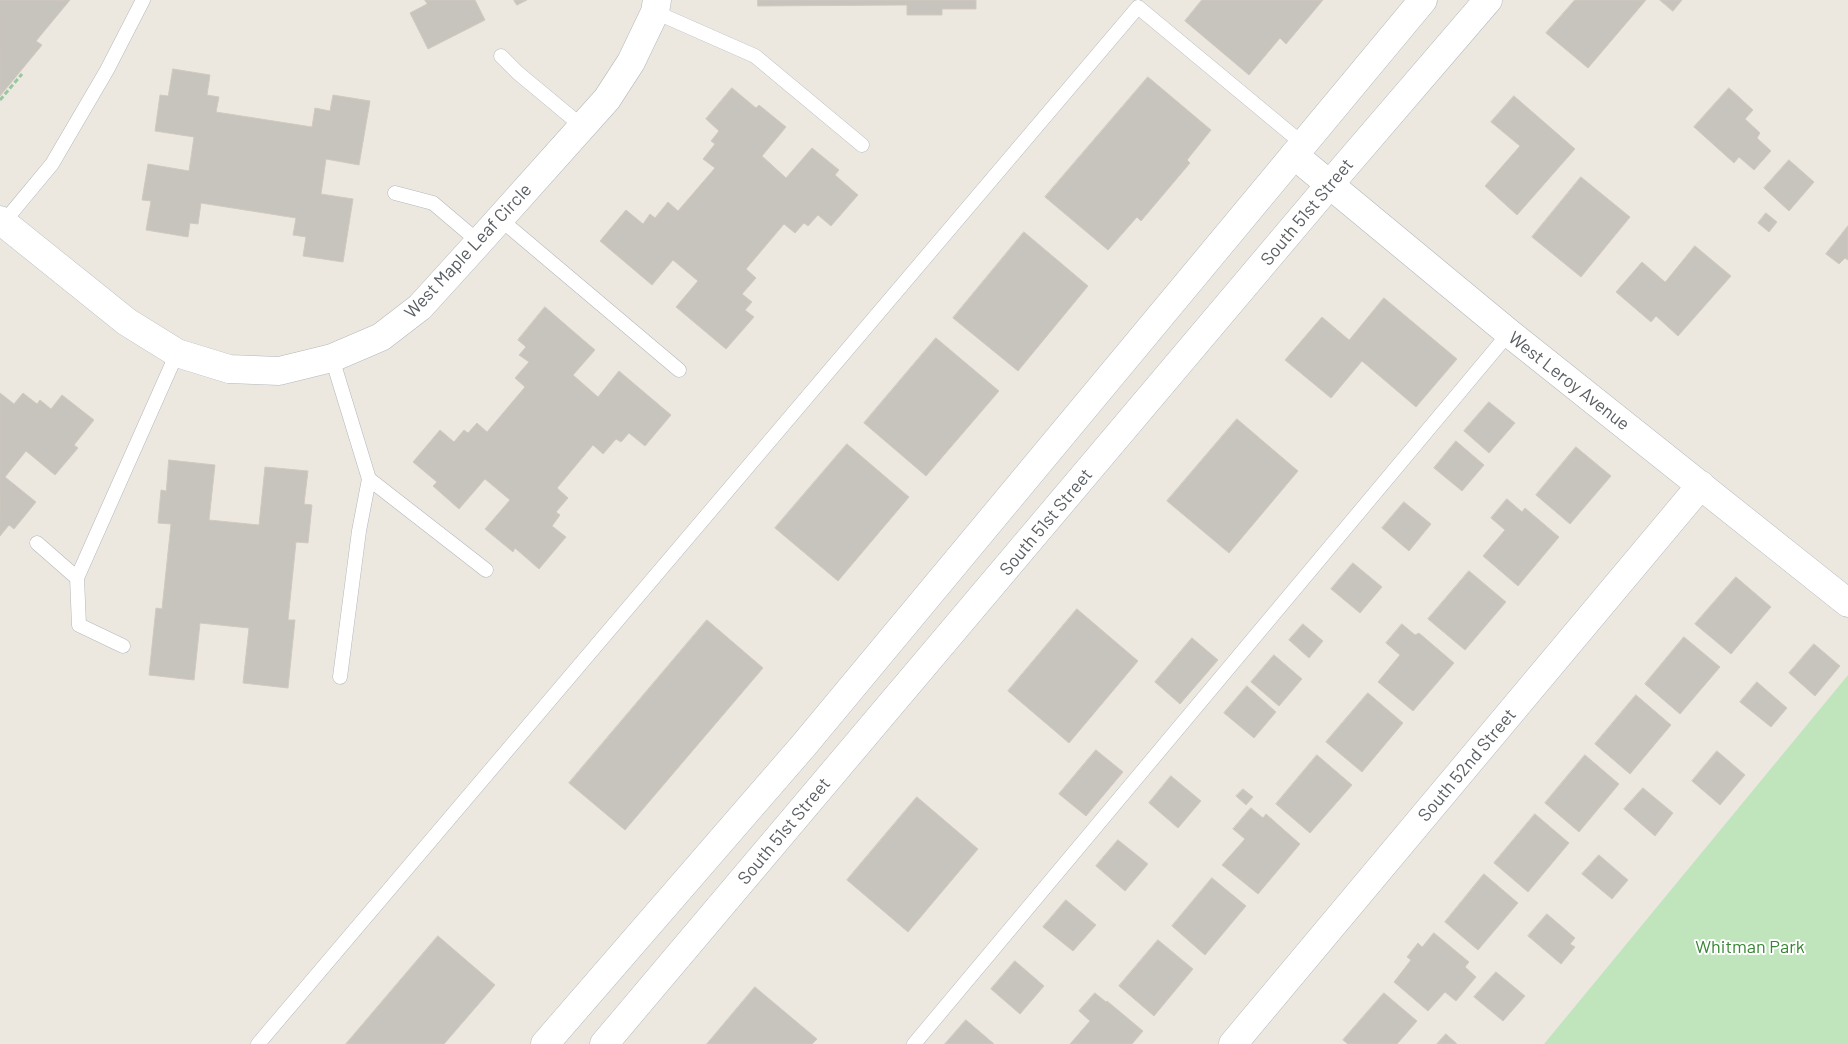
<!DOCTYPE html>
<html>
<head>
<meta charset="utf-8">
<style>
	body { margin:0 }
	canvas { display:block; background:#ece8e0 }
</style>
</head>
<body>
<canvas width="1848" height="1044"></canvas>
<script>
const g = document.querySelector('canvas').getContext('2d');
g.lineJoin = 'round';
function paint(path, color) { g.fillStyle = color; g.fill(path, 'evenodd'); }
function trace(path, color, width, dash) { g.strokeStyle = color; g.lineWidth = width; g.lineCap = dash ? 'butt' : 'round'; g.setLineDash(dash || []); g.stroke(path); }
function write(font, color, halo, rows, align = 'center') {
  g.font = font + ' Barlow,sans-serif'; g.lineWidth = 4; g.setLineDash([]); g.textBaseline = 'middle'; g.strokeStyle = halo; g.fillStyle = color; for (const [text, x, y, turn = 0] of rows) {
    g.save(); g.translate(x, y); g.rotate((+turn || 0) * Math.PI / 180); g.textAlign = isNaN(turn) ? turn : align; if (halo) g.strokeText(text, 0, 0); g.fillText(text, 0, 0); g.restore();
  }
}
paint(new Path2D(`
	M1848 675V1044H1544Z`), '#c0e5bc');
const building = new Path2D(`
	M0 0H70L36 41 42 45 0 96Z
	M425 0H475L485 20 428 49 410 13 427 4Z
	M514 0H527L517 5Z
	M758 0H976V9H942V15H907V5L758 6Z
	M1202 0H1323L1286 44 1280 38 1249 75 1185 21Z
	M1575 0H1646L1588 68 1546 33Z
	M1660 0H1682L1673 11Z
	M173 69 210 75 207 95 219 97 216 112 312 127 315 108 330 111 333 95 370 101 359 165 326 159 321 194 353 199 343 262 303 256 306 237 293 235 296 218 201 203 198 224 190 223 188 237 146 230 151 201 142 200 148 164 189 171 194 137 155 131 160 95 168 96Z
	M1148 77 1211 130 1187 160 1190 163 1141 221 1137 217 1108 250 1045 197Z
	M732 88 756 108 759 105 786 127 762 156 786 178 812 148 839 170 835 175 858 195 831 226 818 215 808 226 804 223 795 233 784 224 746 269 756 278 742 294 752 302 745 310 754 317 726 349 676 307 698 281 673 260 652 285 600 241 626 210 643 224 650 214 655 218 668 202 678 211 715 168 703 159 715 144 711 141 719 131 706 119Z
	M1729 88 1753 110 1745 119 1760 133 1757 138 1771 151 1754 170 1739 157 1734 163 1694 127Z
	M1514 96 1575 149 1517 215 1485 186 1520 146 1491 122Z
	M1789 160 1814 182 1789 211 1764 188Z
	M1581 177 1630 217 1581 277 1532 237Z
	M1766 213 1777 222 1769 232 1758 223Z
	M1848 226V260L1845 258 1839 264 1826 254Z
	M1024 232 1088 286 1018 371 953 318Z
	M1695 246 1731 276 1678 336 1656 316 1651 322 1616 292 1642 262 1665 282Z
	M1384 298 1457 359 1416 407 1362 361 1331 398 1285 360 1322 317 1349 340Z
	M545 307 595 350 573 375 598 397 619 371 671 415 645 446 629 433 621 442 616 439 603 454 593 445 557 488 568 498 556 512 560 515 552 526 566 537 539 569 515 548 513 552 485 529 510 500 485 479 459 509 433 486 437 482 413 462 440 430 454 442 464 430 468 433 477 423 487 432 525 387 515 378 529 362 519 355 526 347 518 340Z
	M936 338 999 391 926 476 864 423Z
	M0 393 14 404 23 393 37 404 40 400 51 409 62 395 94 420 74 445 78 448 55 475 26 451 5 477 36 502 14 529 9 525 0 536Z
	M1489 402 1515 423 1489 453 1464 431Z
	M1237 419 1298 471 1229 553 1167 501Z
	M1456 441 1484 465 1462 491 1434 468Z
	M847 444 909 497 838 581 775 528Z
	M1576 447 1611 476 1570 524 1536 495Z
	M169 460 215 465 209 520 259 525 265 467 308 471 304 504 312 505 308 543 296 542 288 620H295L288 688 243 683 249 628 200 623 194 680 149 675 156 608 162 609 171 524 158 523 161 490 166 491Z
	M1507 499 1522 512 1525 508 1559 537 1518 586 1483 556 1505 530 1491 518Z
	M1404 502 1431 524 1409 551 1382 528Z
	M1353 563 1382 587 1360 613 1331 589Z
	M1469 571 1506 602 1465 650 1428 619Z
	M1736 577 1771 607 1731 654 1695 624Z
	M1077 609 1138 661 1069 743 1008 691Z
	M707 620 763 668 625 830 569 783Z
	M1303 624 1323 641 1309 658 1289 640Z
	M1402 624 1415 635 1419 633 1454 663 1413 711 1378 682 1400 655 1386 643Z
	M1684 637 1720 667 1680 714 1645 684Z
	M1192 638 1218 660 1180 704 1155 682Z
	M1814 644 1840 666 1815 696 1789 673Z
	M1274 655 1302 679 1279 706 1251 682Z
	M1757 682 1787 708 1771 727 1740 702Z
	M1247 686 1276 712 1254 738 1224 713Z
	M1368 693 1403 723 1362 772 1326 742Z
	M1636 695 1671 725 1630 774 1595 744Z
	M1096 750 1123 772 1086 816 1059 794Z
	M1717 751 1745 775 1720 805 1692 781Z
	M1317 755 1352 785 1310 833 1276 804Z
	M1585 755 1619 784 1579 832 1545 803Z
	M1171 776 1201 801 1178 828 1149 803Z
	M1643 788 1673 813 1655 836 1624 809Z
	M1243 789 1253 797 1246 805 1236 796Z
	M917 797 978 849 908 932 847 880Z
	M1251 808 1263 818 1266 814 1300 844 1258 894 1222 865 1245 839 1233 829Z
	M1535 814 1569 843 1528 892 1494 863Z
	M1118 840 1148 864 1125 891 1096 866Z
	M1599 855 1628 880 1612 899 1582 874Z
	M1484 874 1518 903 1478 950 1445 922Z
	M1212 878 1246 906 1205 955 1172 926Z
	M1066 900 1096 925 1073 951 1043 927Z
	M1547 914 1575 938 1570 944 1575 947 1561 964 1528 936Z
	M1434 933 1469 962 1465 967 1476 977 1456 1001 1445 992 1428 1011 1394 982 1411 960 1407 957 1418 943 1422 947Z
	M438 936 495 985 444 1044H346Z
	M1158 940 1193 969 1154 1016 1119 986Z
	M1015 961 1044 986 1020 1014 991 989Z
	M1496 972 1525 996 1503 1021 1474 997Z
	M755 987 817 1039 812 1044H707Z
	M1095 993 1106 1002 1107 1001 1143 1031 1132 1044H1070L1090 1021 1079 1011Z
	M1384 993 1417 1021 1397 1044H1348L1343 1040Z
	M966 1020 994 1044H945Z
	M1446 1034 1457 1044H1437Z`);
paint(building, '#c7c3bd');
trace(building, '#d1c9bf', 1);
const service = new Path2D(`
	M655 12 755 56 862 145
	M501 56 518 73 583 127
	M395 193 433 203 479 242
	M500 219 679 370
	M3 223 52 164 107 70 143 0
	M332 358 369 479 359 531 340 677
	M369 479 486 570
	M37 543 77 578
	M123 646 79 625 77 578 177 353
	M258 1044 1138 7 1303 144
	M914 1044 1509 333`);
const minor = new Path2D(`
	M1294 155 1509 333 1848 603
	M0 220 127 322 177 353 229 369 279 371 332 358 381 337 420 307 479 242 607 99 631 62 655 12 657 0
	M1233 1044 1701 485`);
const tertiary = new Path2D(`
	M545 1044 804 745 1423 0
	M604 1044 1342 170 1488 0`);
trace(service, '#b3b7bb', 15);
trace(minor, '#b3b7bb', 29);
trace(tertiary, '#b3b7bb', 29);
trace(new Path2D(`
	M0 100 22 74`), '#97c89f', 3, [5, 2.5]);
trace(service, '#fff', 14);
trace(minor, '#fff', 28);
trace(tertiary, '#fff', 28);
write('18px', '#595e62', '#fff', [
	["South 51st Street",1307,212,-50],
	["West Maple Leaf Circle",468,251,-47],
	["West Leroy Avenue",1569,381,38],
	["South 51st Street",1046,522,-50],
	["South 52nd Street",1467,765,-50],
	["South 51st Street",784,831,-50]
]);
write('18px', '#388634', '#fff', [
	["Whitman Park",1750,947]
]);
</script>
</body>
</html>
